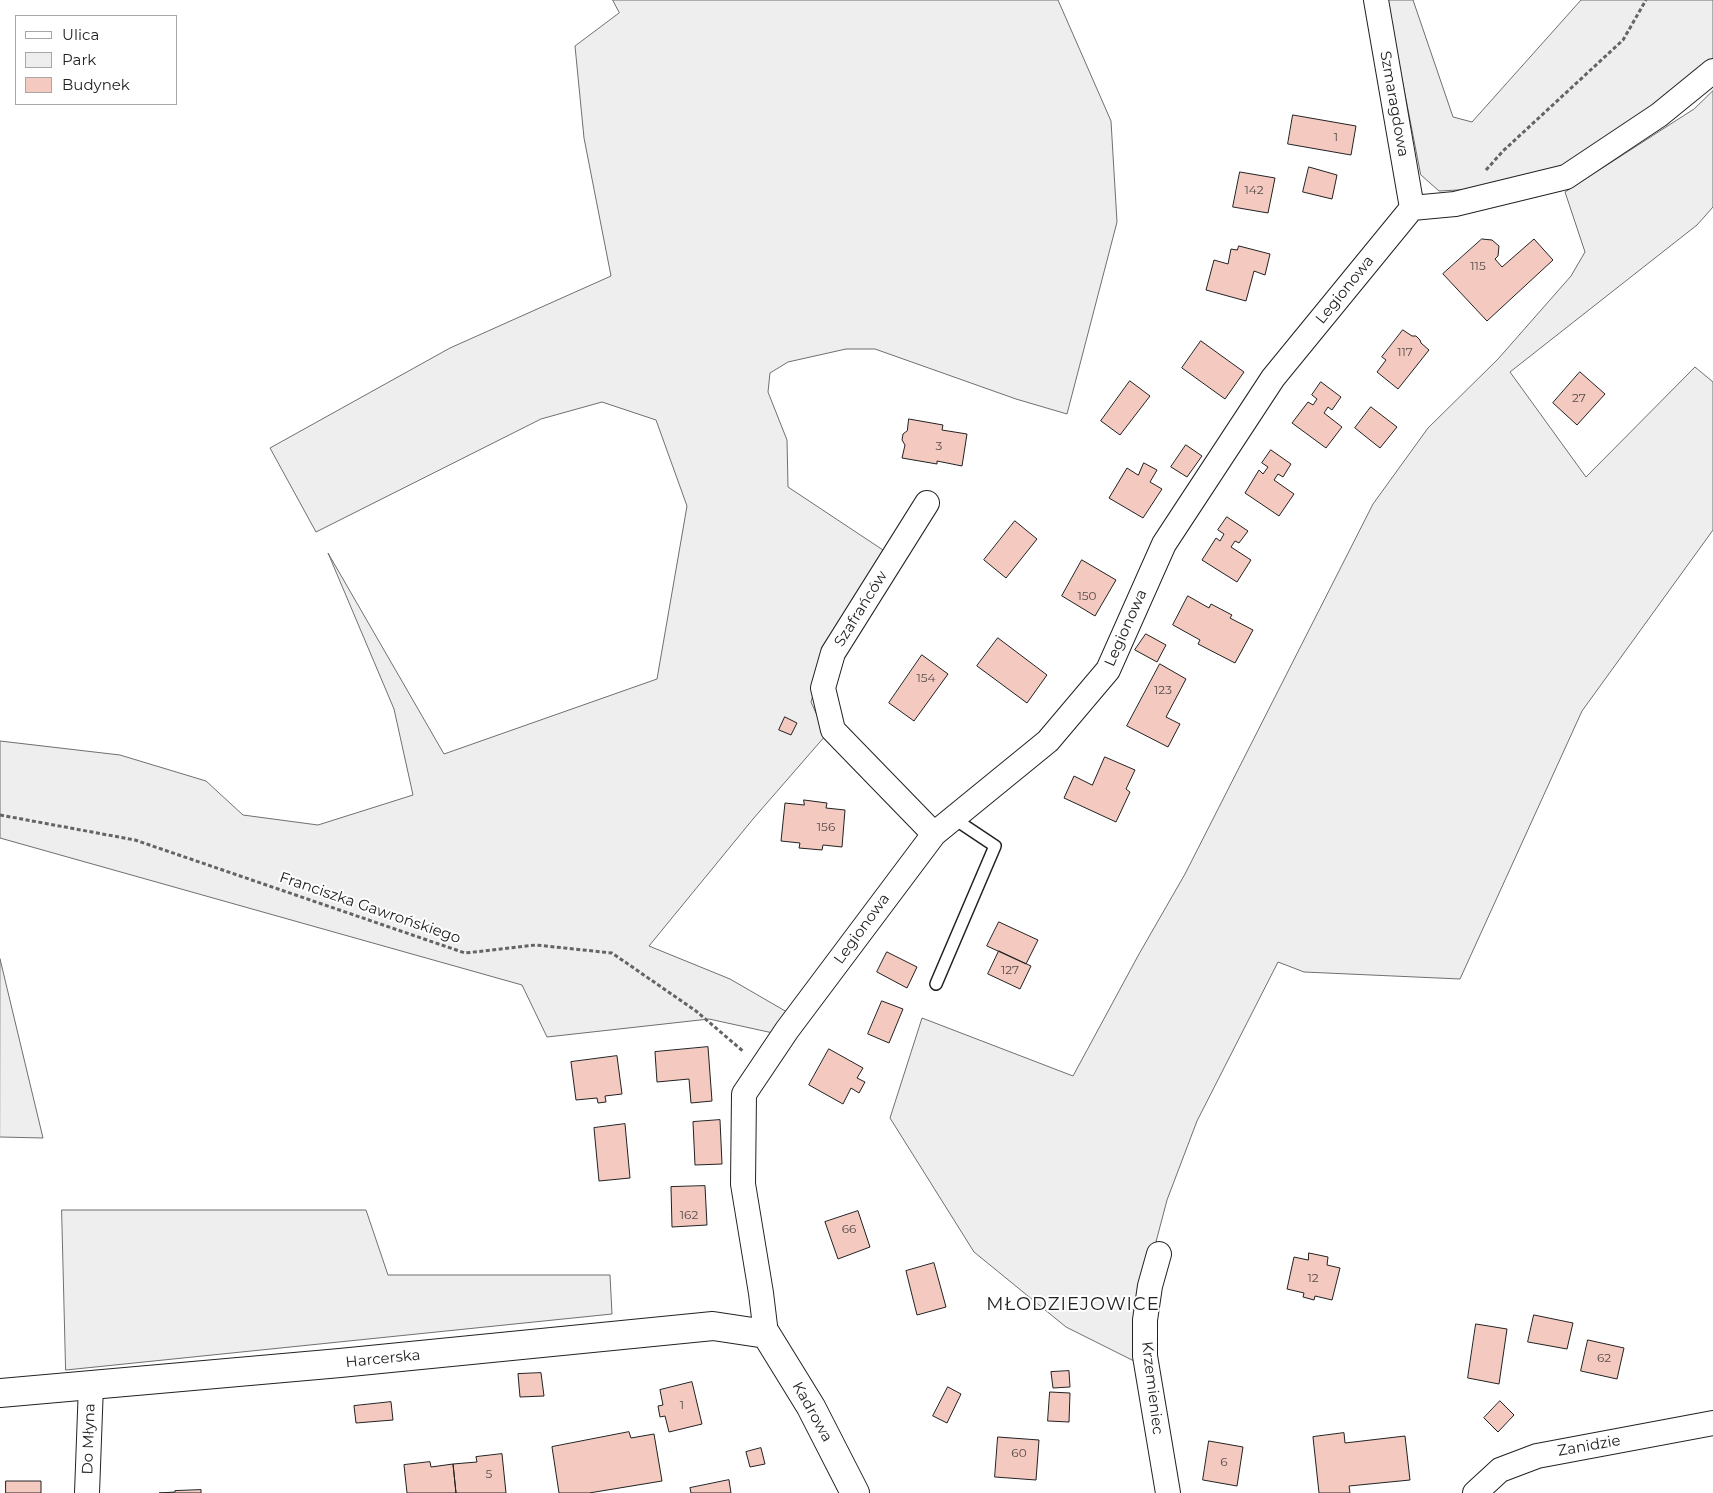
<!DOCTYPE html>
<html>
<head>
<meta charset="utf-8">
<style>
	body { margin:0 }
	#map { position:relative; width:1713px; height:1493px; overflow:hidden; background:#fff; font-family:Montserrat,sans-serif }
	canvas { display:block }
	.legend { position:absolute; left:15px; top:15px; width:162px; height:90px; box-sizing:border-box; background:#fff; border:1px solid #a7a7a7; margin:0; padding:6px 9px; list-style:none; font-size:15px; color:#222 }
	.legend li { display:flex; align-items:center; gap:10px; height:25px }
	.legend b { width:25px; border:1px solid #a7a7a7 }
</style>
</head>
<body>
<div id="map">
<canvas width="1713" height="1493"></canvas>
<ul class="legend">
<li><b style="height:6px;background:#fff"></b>Ulica</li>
<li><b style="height:14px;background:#eee"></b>Park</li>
<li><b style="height:14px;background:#f3c9c0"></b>Budynek</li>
</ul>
</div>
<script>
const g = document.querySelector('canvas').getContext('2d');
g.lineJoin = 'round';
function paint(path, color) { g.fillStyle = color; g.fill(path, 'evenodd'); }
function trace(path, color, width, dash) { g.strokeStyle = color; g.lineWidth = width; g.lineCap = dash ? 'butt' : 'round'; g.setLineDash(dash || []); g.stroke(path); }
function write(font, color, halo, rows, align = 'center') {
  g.font = font + ' Montserrat,sans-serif'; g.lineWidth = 4; g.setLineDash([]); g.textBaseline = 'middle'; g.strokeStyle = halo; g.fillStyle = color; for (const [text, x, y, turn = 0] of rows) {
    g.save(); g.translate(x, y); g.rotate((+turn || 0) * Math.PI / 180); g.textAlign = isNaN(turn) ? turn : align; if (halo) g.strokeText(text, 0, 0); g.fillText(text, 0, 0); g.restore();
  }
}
const green = new Path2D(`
	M613 0H1058L1111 121 1117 222 1067 414 1016 399 875 349H846L788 362 770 373 768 392 787 440 788 487 883 550 823 661 811 702 826 735 753 819 649 946 730 979 787 1012 773 1033 709 1019 547 1037 522 985 0 838V741L120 755 206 781 243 815 318 825 413 795 394 709 328 553 444 754 657 679 687 506 656 420 602 402 541 419 316 532 270 448 450 348 611 276 584 138 575 46 619 13Z
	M1387 0H1413L1453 117 1472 122 1581 0H1713V59L1589 157 1495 188 1439 191 1421 175Z
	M1713 91V207L1697 225 1510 372 1586 477 1695 367 1713 382V530L1582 711 1460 979 1304 972 1278 962 1197 1121 1167 1200 1147 1276 1138 1363 1066 1327 974 1252 890 1118 922 1018 1073 1076 1139 954 1185 874 1373 504 1428 428 1498 359 1571 276 1585 252 1565 192 1694 109Z
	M0 959 43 1138 0 1137Z
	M62 1210H366L388 1275H610L612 1314 66 1370Z`);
paint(green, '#eee');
trace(green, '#6f6f6f', 1);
const building = new Path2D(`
	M1293 115 1356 126 1351 155 1288 144Z
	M1309 167 1337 175 1332 199 1303 192Z
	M1240 172 1275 178 1268 213 1233 207Z
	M1482 239 1492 240 1499 246 1498 256 1495 259 1502 267 1534 239 1553 260 1487 321 1443 274Z
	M1239 246 1270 254 1265 275 1254 271 1246 301 1206 290 1214 260 1228 264 1231 249 1237 250Z
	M1403 330 1412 336H1416L1420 340 1421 343 1429 350 1398 389 1377 372 1386 360 1382 357Z
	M1201 341 1244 372 1225 399 1182 368Z
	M1580 372 1605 394 1577 425 1553 403Z
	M1130 381 1150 396 1120 435 1101 421Z
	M1321 382 1341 397 1332 410 1328 407 1324 413 1342 427 1326 448 1292 423 1308 402 1313 405 1317 399 1312 395Z
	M1371 407 1397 427 1380 448 1355 428Z
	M909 419 943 425 942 430 967 434 962 466 937 461V464L902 458 905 445 902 440 903 434 907 431Z
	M1186 445 1202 456 1187 477 1171 467Z
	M1271 450 1291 464 1283 477 1278 474 1274 480 1294 494 1279 516 1245 493 1259 470 1263 474 1268 467 1262 463Z
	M1144 463 1157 470 1150 482 1162 489 1143 518 1109 498 1127 468 1138 475Z
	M1227 517 1248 531 1239 543 1235 541 1231 547 1251 560 1237 582 1202 560 1216 538 1220 541 1224 534 1218 530Z
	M1015 521 1037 539 1006 578 984 560Z
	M1082 560 1116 580 1095 616 1062 596Z
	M1188 596 1209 608 1211 604 1232 615 1230 618 1253 630 1235 663 1198 644 1200 640 1173 625Z
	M1146 634 1166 645 1157 662 1135 650Z
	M998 638 1047 675 1027 703 977 666Z
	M922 655 948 674 914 721 889 703Z
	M1160 664 1186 679 1166 717 1180 724 1168 747 1127 726Z
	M785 717 797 723 791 735 779 730Z
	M1105 757 1135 770 1126 789 1130 792 1116 822 1064 798 1074 776 1092 785Z
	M804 800 827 803 826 808 845 810 842 847 823 845 822 850 799 848 800 843 781 841 785 803 804 805Z
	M999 922 1038 940 1026 964 987 946Z
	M999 951 1031 966 1020 989 988 974Z
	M887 952 917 967 907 988 877 972Z
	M882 1001 903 1009 889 1043 868 1034Z
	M708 1047 712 1101 691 1103 689 1079 657 1082 655 1052Z
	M829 1049 863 1068 857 1078 865 1082 859 1093 851 1088 843 1104 809 1085Z
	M617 1056 622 1094 605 1096 606 1102 598 1103 597 1098 576 1100 571 1062Z
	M720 1120 722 1164 695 1165 693 1122Z
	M625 1124 630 1178 599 1181 594 1128Z
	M705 1186 707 1225 672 1227 671 1187Z
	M858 1211 870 1247 838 1259 825 1222Z
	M1309 1253 1328 1257 1327 1265 1340 1268 1332 1300 1315 1296 1314 1300 1303 1297 1304 1293 1287 1289 1294 1257 1308 1260Z
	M934 1263 946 1307 917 1315 906 1271Z
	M1534 1315 1573 1323 1567 1349 1528 1342Z
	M1476 1324 1507 1329 1499 1384 1468 1378Z
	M1588 1340 1624 1348 1617 1379 1581 1371Z
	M1069 1371 1070 1387 1053 1388 1051 1372Z
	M541 1373 544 1396 520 1397 518 1374Z
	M692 1382 702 1424 669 1432 665 1416 660 1417 658 1406 663 1405 660 1390Z
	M948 1387 961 1394 947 1423 933 1416Z
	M1050 1392 1070 1393 1069 1422 1048 1421Z
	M1500 1401 1514 1415 1498 1432 1484 1418Z
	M391 1402 393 1420 356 1423 354 1406Z
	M629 1432 631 1438 654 1434 662 1481 589 1493H559L552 1447Z
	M1344 1433 1345 1443 1405 1436 1410 1480 1349 1486 1350 1493H1319L1313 1437Z
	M998 1437 1039 1440 1036 1480 995 1477Z
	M1209 1441 1243 1447 1237 1486 1203 1480Z
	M761 1448 765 1464 750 1467 746 1452Z
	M502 1454 506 1493H456L453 1464 477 1462 476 1457Z
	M430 1462 431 1467 453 1464 456 1493H407L404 1465Z
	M729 1480 731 1493H691L690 1488Z
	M6 1481H41V1493H6Z
	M201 1490V1493H159L175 1492V1491Z`);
paint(building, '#f3c9c0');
trace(building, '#222', 1);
const service = new Path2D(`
	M936 984 995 846 953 818`);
const minor = new Path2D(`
	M1376 0 1412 208
	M927 503 833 653 823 688 833 730 934 834
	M1159 1254 1150 1286 1145 1320V1356L1168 1493
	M766 1334 761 1293 743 1184 744 1094 787 1030 934 834 1048 741 1108 670 1164 544 1273 378 1412 208 1455 204 1566 177 1659 115 1713 71
	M87 1493 91 1385
	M1475 1493 1500 1470 1537 1456 1713 1423`);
const tertiary = new Path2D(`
	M0 1393 340 1363 713 1326 766 1334 811 1407 855 1493`);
trace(service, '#222', 14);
trace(minor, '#222', 26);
trace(tertiary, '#222', 30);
trace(new Path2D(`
	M1486 170 1503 151 1623 40 1646 0
	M0 815 135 840 465 953 536 945 612 953 696 1011 744 1052`), '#646464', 3, [4, 2.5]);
trace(service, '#fff', 11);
trace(minor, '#fff', 24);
trace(tertiary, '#fff', 28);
write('12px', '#564c4a', null, [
	["1",1336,137],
	["142",1254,190],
	["115",1478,266],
	["117",1405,352],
	["27",1579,398],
	["3",939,446],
	["150",1087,596],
	["154",926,678],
	["123",1163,690],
	["156",826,827],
	["127",1010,970],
	["162",689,1215],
	["66",849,1229],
	["12",1313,1278],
	["62",1604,1358],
	["1",682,1405],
	["60",1019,1453],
	["6",1224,1462],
	["5",489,1474]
]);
write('15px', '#222', '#fff', [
	["Szmaragdowa",1394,104,80],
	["Legionowa",1345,290,-51],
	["Szafrańców",861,609,-58],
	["Legionowa",1126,628,-66],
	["Franciszka Gawrońskiego",370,908,19],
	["Legionowa",862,929,-54],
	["Harcerska",383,1359,-6],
	["Krzemieniec",1152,1388,83],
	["Kadrowa",812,1412,61],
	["Do Młyna",89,1439,-88],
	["Zanidzie",1589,1446,-10]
]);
g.letterSpacing = '1px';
write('18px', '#222', '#fff', [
	["MŁODZIEJOWICE",1073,1305]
]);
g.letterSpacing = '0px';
</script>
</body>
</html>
